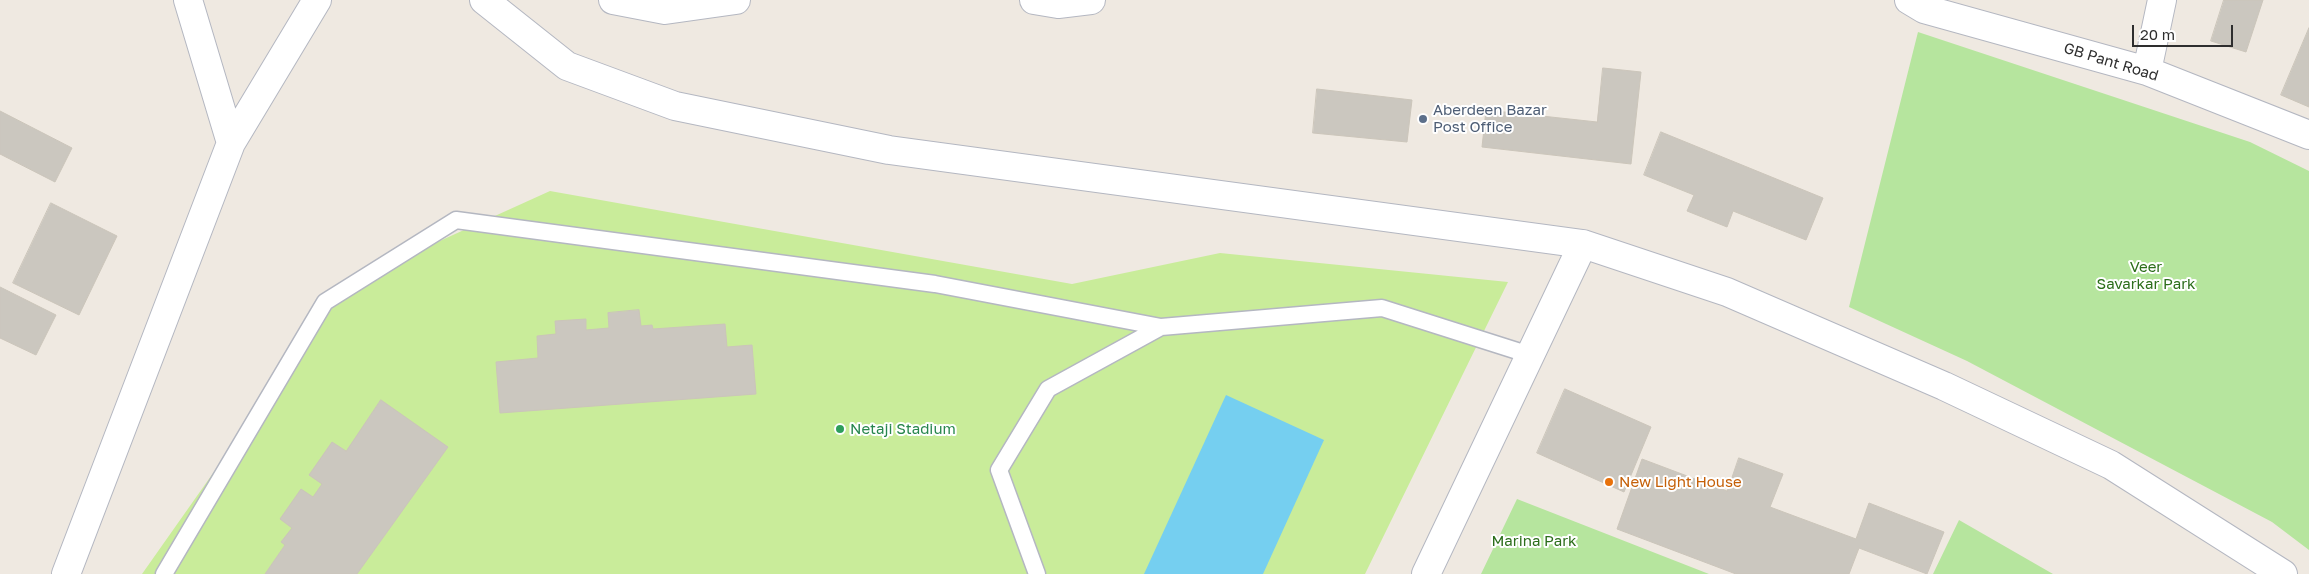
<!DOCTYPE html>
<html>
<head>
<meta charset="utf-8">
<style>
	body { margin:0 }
	#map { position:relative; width:2309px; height:574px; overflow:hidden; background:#efe9e1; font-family:"Golos Text",sans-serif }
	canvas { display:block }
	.scale { position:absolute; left:2132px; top:25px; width:101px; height:22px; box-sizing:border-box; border:2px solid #2e2e2e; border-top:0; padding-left:6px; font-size:15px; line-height:18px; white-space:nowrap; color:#2e2e2e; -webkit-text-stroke:4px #fff; paint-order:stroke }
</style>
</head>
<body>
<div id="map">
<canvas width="2309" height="574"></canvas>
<div class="scale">20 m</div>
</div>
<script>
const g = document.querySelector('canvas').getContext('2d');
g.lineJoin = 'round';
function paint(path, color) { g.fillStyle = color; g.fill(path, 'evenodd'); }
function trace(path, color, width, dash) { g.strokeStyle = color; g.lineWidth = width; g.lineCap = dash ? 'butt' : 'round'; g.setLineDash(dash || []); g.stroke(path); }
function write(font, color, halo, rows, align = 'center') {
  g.font = font + ' "Golos Text",sans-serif'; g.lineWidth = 4; g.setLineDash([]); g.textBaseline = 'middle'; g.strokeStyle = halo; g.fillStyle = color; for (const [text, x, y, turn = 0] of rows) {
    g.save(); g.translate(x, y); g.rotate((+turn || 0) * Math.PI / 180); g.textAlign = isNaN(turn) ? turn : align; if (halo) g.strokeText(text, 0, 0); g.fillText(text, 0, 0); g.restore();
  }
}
paint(new Path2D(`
	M1918 32 2250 142 2309 171V550L2272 522 1967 361 1849 307Z
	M1517 499 1709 574H1481Z
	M1959 520 2053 574H1933Z`), '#b6e59e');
paint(new Path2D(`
	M550 191 1072 284 1220 253 1508 282 1365 574H142L347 283Z`), '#c9ec9a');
paint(new Path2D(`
	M1226 395 1324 440 1263 574H1144Z`), '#75cff0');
const building = new Path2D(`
	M2224 0H2263L2246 52 2211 41Z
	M2309 28V107L2281 95Z
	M1603 68 1641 72 1631 164 1482 147 1486 110 1597 122Z
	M1317 89 1412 100 1407 142 1313 133Z
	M0 111 72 148 55 182 0 154Z
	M1661 132 1823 198 1806 240 1733 211 1727 227 1687 211 1694 195 1644 175Z
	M51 203 117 236 79 315 13 283Z
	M0 287 56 315 36 355 0 338Z
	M639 310 641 326 652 325 653 329 725 324 727 347 752 345 756 394 500 413 496 362 538 358 537 336 556 334 555 321 586 319V330L609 328 608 313Z
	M1565 389 1651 427 1624 492 1537 453Z
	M381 400 448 447 357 574H265L285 545 281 542 292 528 280 519 301 489 313 497 322 484 309 475 332 442 346 451Z
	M1739 458 1783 474 1770 507 1856 539 1869 503 1944 532 1927 574 1859 548 1849 574H1736L1617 529 1642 459 1727 491Z`);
paint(building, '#cbc7bf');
trace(building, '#cbc5ba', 1);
const lane = new Path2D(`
	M164 574 325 302 456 220 935 284 1161 327 1382 308 1530 355
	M1037 574 999 470 1048 389 1161 327`);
const street = new Path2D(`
	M613 0 665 10 736 0
	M1034 0 1058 4 1091 0
	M1909 0 1924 9 2147 71 2309 135
	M2147 71 2162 0`);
const secondary = new Path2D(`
	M188 0 231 143
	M484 0 567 66 675 106 889 150 1583 244 1727 292 1944 386 2111 465 2283 574
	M66 574 231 143 317 0
	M1426 574 1583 244`);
trace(lane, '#b4b7c1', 19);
trace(street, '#b4b7c1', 30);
trace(secondary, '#b4b7c1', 30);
trace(lane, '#fff', 16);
trace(street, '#fff', 28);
trace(secondary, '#fff', 28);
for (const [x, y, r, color] of [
	[1423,119,5,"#5c6f8a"],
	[840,429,5,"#2e9e5b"],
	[1609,482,5,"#e8710a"]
]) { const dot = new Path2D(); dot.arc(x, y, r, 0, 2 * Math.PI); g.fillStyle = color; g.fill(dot); trace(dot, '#fff', 2); }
write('15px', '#2e2e2e', '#fff', [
	["GB Pant Road",2111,62,17]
]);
write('15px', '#4e5e75', '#fff', [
	["Aberdeen Bazar",1433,110],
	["Post Office",1433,127]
], 'left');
write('15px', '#2c6e1b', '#fff', [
	["Veer",2146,267],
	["Savarkar Park",2146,284],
	["Marina Park",1534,541]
]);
write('15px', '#27864d', '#fff', [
	["Netaji Stadium",850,429]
], 'left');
write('15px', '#c56008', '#fff', [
	["New Light House",1619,482]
], 'left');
</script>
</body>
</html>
